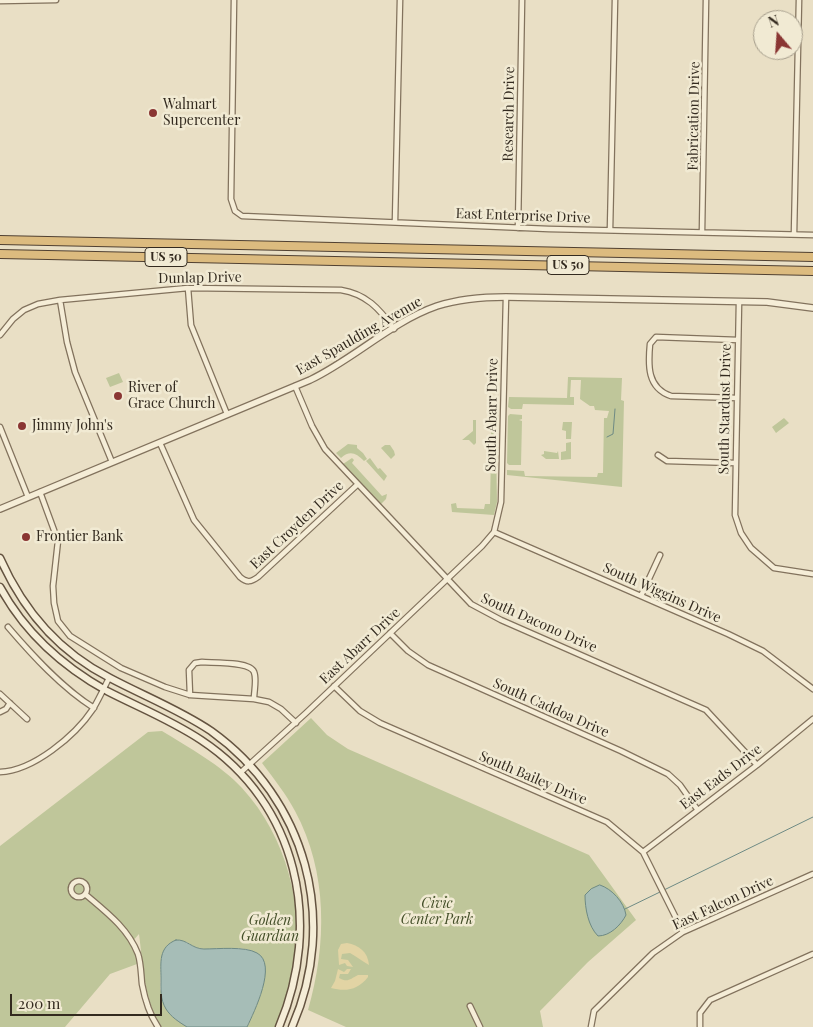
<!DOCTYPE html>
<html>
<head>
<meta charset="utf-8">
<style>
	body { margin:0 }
	#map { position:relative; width:813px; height:1027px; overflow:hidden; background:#e9dfc5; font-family:"Playfair Display",serif }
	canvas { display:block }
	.north { position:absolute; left:753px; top:10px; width:50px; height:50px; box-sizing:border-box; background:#f1ead3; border:1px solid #a59d8b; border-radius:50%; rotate:342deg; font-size:14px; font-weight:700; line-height:20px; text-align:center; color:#332a1f }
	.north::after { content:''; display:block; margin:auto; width:18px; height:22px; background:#8a3633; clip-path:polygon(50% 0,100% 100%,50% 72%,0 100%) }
	.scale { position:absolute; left:10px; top:994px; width:152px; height:22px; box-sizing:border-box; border:2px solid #332a1f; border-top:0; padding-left:6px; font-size:15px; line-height:18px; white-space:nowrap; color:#332a1f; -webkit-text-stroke:4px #f1ead3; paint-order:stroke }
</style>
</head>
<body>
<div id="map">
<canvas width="813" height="1027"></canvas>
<div class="north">N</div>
<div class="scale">200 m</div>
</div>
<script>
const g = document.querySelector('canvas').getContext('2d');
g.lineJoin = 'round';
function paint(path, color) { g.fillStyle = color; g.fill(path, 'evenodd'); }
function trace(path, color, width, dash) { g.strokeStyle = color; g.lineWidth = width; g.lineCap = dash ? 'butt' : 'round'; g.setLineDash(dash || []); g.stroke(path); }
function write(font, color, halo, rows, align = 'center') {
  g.font = font + ' "Playfair Display",serif'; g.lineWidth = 5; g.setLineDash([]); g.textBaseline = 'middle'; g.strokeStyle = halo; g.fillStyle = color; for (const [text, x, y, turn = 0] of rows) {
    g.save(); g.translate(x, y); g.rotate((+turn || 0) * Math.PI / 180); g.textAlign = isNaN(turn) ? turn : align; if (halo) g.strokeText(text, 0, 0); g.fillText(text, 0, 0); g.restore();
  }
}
paint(new Path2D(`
	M119 373 123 382 110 387 106 378Z
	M568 377 622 378 621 400 624 401 622 487 507 475V470L524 471 525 476 597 477 598 473H603L604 418H607L609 411 595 410 594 406H590L580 399 581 380H571L570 397H574V405L523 404 522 409H511L508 407 509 397 567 398Z
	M510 414 522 415V419L519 420 522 421 521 465H509L507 463 508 416Z
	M784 418 789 423 776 433 772 427Z
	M492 419H496V441L490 440 487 436 491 435Z
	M473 420H476V443L474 445 469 440H462L473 431Z
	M563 422H572L571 439H566V431L562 430Z
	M571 442V459L561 460V452L566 451V443Z
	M348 444 357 445V448L363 453 367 459 364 461C356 453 350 450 341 458L336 453Z
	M385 445H390L394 451 395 455 391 459 381 448Z
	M496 448 497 502 494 515 452 512 451 504 456 503 457 508 484 509 485 504H490L491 454 486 453 490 449Z
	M544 451 557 453 558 451 559 459H546L541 455 544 454Z
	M352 458 354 460 352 463 382 496 387 494 386 499 381 504 343 464Z
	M370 458 378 469 380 468 387 476 384 481 366 461Z
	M311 718 327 735 348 749 589 855 636 920 588 962 540 1011 543 1027H346L308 1010C327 945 328 872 295 811 286 794 274 779 262 763Z
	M162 731C188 747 221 765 242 788 287 837 305 908 294 973 291 992 283 1010 275 1027H247L261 994 259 955C239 939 206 959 187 942L161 958 160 989 172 1016 187 1027H161C144 1000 143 965 139 934L132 942 138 955 137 964 110 974 65 1027H0V846L148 732Z`), '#bfc69a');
paint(new Path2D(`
	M347 943C359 945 368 952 369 965 362 961 357 957 350 953L342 954 341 959 348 960 353 967 347 966 345 963 339 965 338 950 341 944Z
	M338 969 344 972 347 969H351L348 974H340L339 978C348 983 350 979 358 975H368V977C358 990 346 992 331 988L335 981Z`), '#e2d4a4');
const water = new Path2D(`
	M600 885C612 889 624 902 626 915 621 925 610 936 598 936 588 926 585 908 585 895L591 889Z
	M176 940C187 939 192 949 204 949 218 949 245 946 257 953 278 964 254 1012 247 1027H187C179 1022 171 1017 166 1009 160 999 161 989 161 978 161 963 158 947 176 940Z`);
paint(water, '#a6bdb7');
trace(water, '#6e8a84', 1);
trace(new Path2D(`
	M607 437 613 434 615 409
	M664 890 813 817
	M625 909 660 892`), '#6e8a84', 1);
const minor = new Path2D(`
	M234 0 231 199 235 211 242 216 549 229 813 235
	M0 1 56 0
	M395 222 400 0
	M518 228 522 0
	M610 230 615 0
	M702 232 706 0
	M794 234 799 0
	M188 288 191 325 227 414
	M60 300 67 342 75 372 112 462
	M739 302 735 515 741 533 751 548 774 568 813 574
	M0 335 13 319 24 310 38 304 60 300 188 288 341 290C366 294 379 308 394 329
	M295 386 312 426 325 449 471 604 501 620 706 710 757 765
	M737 398 671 396C647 388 648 365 650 344L656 337 738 340
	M0 427 28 497
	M160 443 194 520 240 577C247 583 251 582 258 577L358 484
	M658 455 667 461 735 463
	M40 492 58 541 53 586 54 603 58 621 70 636 121 668 165 687 190 695 254 699 269 702 281 709 296 723
	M494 532 728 634 763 651 813 689
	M641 596 660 555
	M8 627C32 655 62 688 94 708
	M390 633 408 651 428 665 621 751 668 774 680 785 697 809
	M334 686 360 711 380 723 607 822 643 852 683 932
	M0 694 27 719
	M190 695 189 670 195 663 202 662C212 663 250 661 254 672 257 679 254 691 254 699
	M0 712 6 709 10 703
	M0 772C33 771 75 736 93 709 99 699 104 688 109 678
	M240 773 306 713 482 546 494 532 501 502 506 297
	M643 852 757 765 813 719
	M71 889a8 8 0 1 1 16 0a8 8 0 1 1-16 0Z
	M85 894C105 911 128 928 138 954 141 963 141 974 142 984 145 1000 149 1014 158 1027
	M470 1006 480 1027
	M591 1027 594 1011 653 953 683 932 813 874
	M700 1027V1013L710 1000 813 954`);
const tertiary = new Path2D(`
	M0 509 310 380C354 359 391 322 437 306 459 299 482 297 506 297L767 302 813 308`);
const secondary = new Path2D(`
	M0 558C23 610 59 652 110 678 144 696 180 710 211 731 306 799 339 920 292 1027
	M0 587C25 633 62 666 107 691 138 707 171 720 201 740 298 804 323 923 279 1027`);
const trunk = new Path2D(`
	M0 240 813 257
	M0 254 813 271`);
trace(minor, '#82725d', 7);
trace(tertiary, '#82725d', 8);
trace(secondary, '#645340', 9);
trace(trunk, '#504031', 10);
trace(minor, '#f5edd7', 4.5);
trace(tertiary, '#f5edd7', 5.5);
trace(secondary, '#f5edd7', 6);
trace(trunk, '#dcbb7f', 8);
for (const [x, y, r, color] of [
	[153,113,5,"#8a3633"],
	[118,396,5,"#8a3633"],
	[22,426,5,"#8a3633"],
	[26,537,5,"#8a3633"]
]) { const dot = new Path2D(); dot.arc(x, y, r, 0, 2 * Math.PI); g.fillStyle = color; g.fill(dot); trace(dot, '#f1ead3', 2); }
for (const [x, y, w] of [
	[166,257,42],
	[568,265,42]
]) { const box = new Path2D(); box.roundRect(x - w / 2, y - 9.5, w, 19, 4); g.fillStyle = '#f1ead3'; g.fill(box); trace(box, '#332a1f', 1); }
write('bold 12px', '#332a1f', null, [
	["US 50",166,257],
	["US 50",568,265]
]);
write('14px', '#332a1f', '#f1ead3', [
	["Walmart",163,105],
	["Supercenter",163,121],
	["River of",128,388],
	["Grace Church",128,404],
	["Jimmy John's",32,426],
	["Frontier Bank",36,537]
], 'left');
write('14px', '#332a1f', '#f1ead3', [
	["Research Drive",509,114,-89],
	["Fabrication Drive",694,116,-89],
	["East Enterprise Drive",523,216,2],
	["Dunlap Drive",200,278,-1],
	["East Spaulding Avenue",359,336,-30],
	["South Stardust Drive",725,409,-89],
	["South Abarr Drive",492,415,-89],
	["East Croyden Drive",297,525,-43],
	["South Wiggins Drive",662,593,24],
	["South Dacono Drive",539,623,24],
	["East Abarr Drive",360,646,-43],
	["South Caddoa Drive",551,708,24],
	["East Eads Drive",721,777,-37],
	["South Bailey Drive",533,778,23],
	["East Falcon Drive",723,903,-25]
]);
write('italic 14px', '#434e28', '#f1ead3', [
	["Civic",437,904],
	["Center Park",437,920],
	["Golden",270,921],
	["Guardian",270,937]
]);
</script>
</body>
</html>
